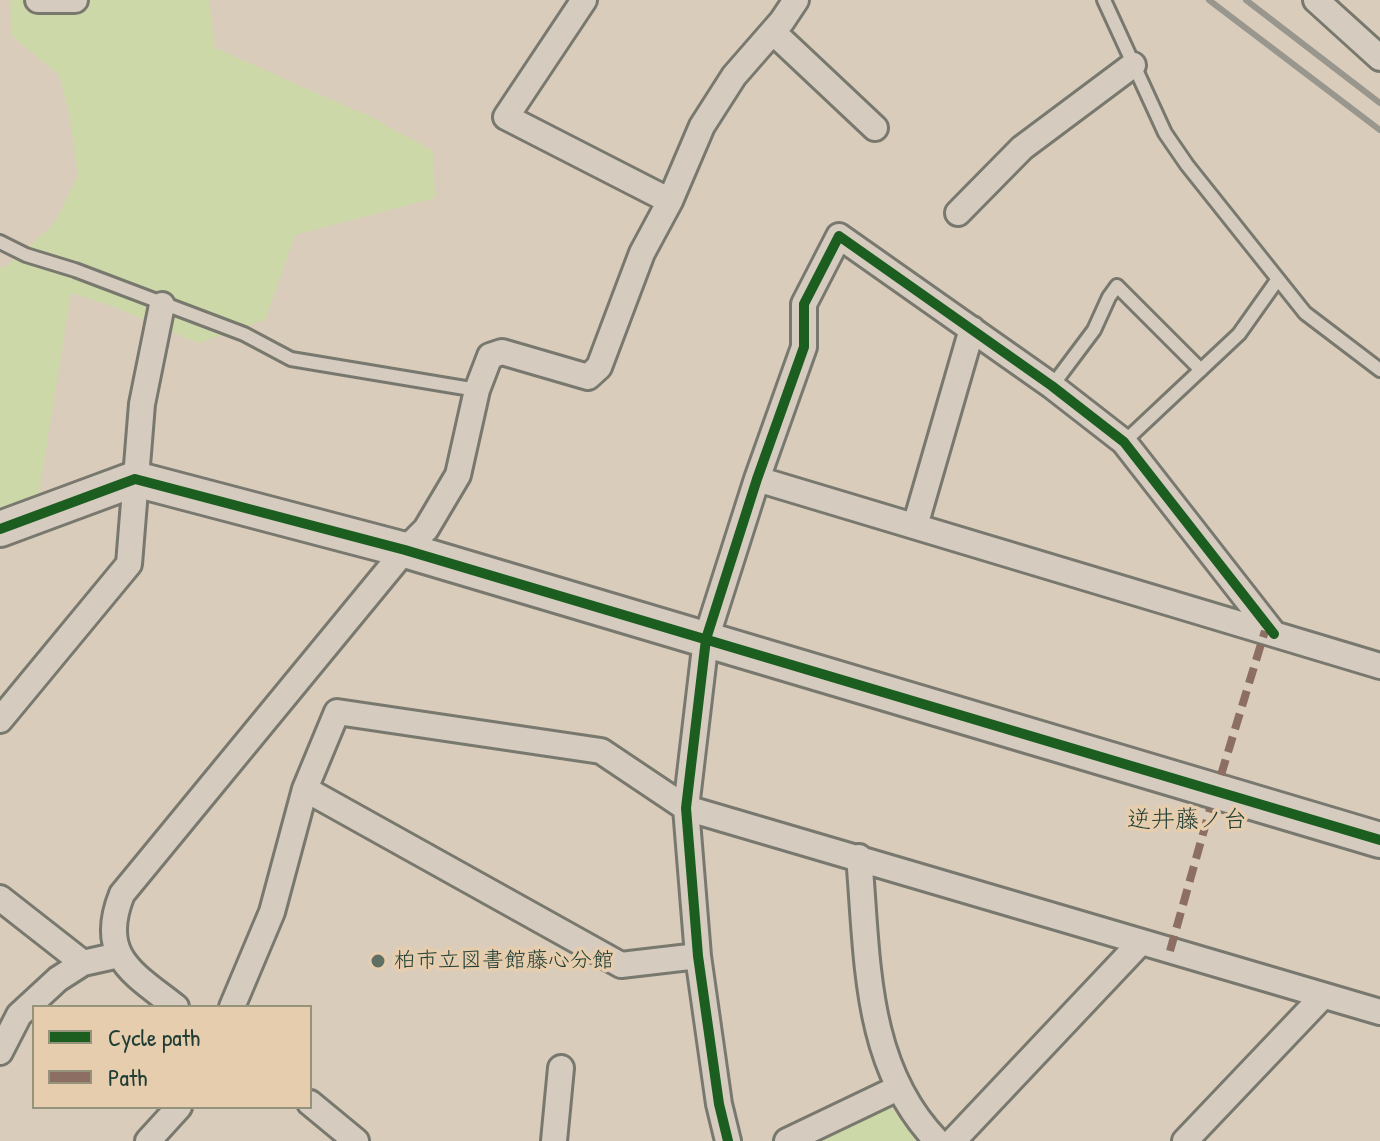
<!DOCTYPE html>
<html>
<head>
<meta charset="utf-8">
<style>
	body { margin:0 }
	#map { position:relative; width:1380px; height:1141px; overflow:hidden; background:#d9ccbb; font-family:"Patrick Hand",sans-serif }
	canvas { display:block }
	.legend { position:absolute; left:32px; top:1005px; width:280px; height:104px; box-sizing:border-box; background:#e6cdae; border:2px solid #96937d; margin:0; padding:10px 14px; list-style:none; font-size:24px; color:#1f3d34 }
	.legend li { display:flex; align-items:center; gap:16px; height:40px }
	.legend b { width:40px; border:2px solid #96937d }
</style>
</head>
<body>
<div id="map">
<canvas width="1380" height="1141"></canvas>
<ul class="legend">
<li><b style="height:10px;background:#1b5e20"></b>Cycle path</li>
<li><b style="height:10px;background:#8d6e63"></b>Path</li>
</ul>
</div>
<script>
const g = document.querySelector('canvas').getContext('2d');
g.lineJoin = 'round';
function paint(path, color) { g.fillStyle = color; g.fill(path, 'evenodd'); }
function trace(path, color, width, dash) { g.strokeStyle = color; g.lineWidth = width; g.lineCap = dash ? 'butt' : 'round'; g.setLineDash(dash || []); g.stroke(path); }
function write(font, color, halo, rows, align = 'center') {
  g.font = font + ' "Patrick Hand","Klee One",sans-serif'; g.lineWidth = 7; g.setLineDash([]); g.textBaseline = 'middle'; g.strokeStyle = halo; g.fillStyle = color; for (const [text, x, y, turn = 0] of rows) {
    g.save(); g.translate(x, y); g.rotate((+turn || 0) * Math.PI / 180); g.textAlign = isNaN(turn) ? turn : align; if (halo) g.strokeText(text, 0, 0); g.fillText(text, 0, 0); g.restore();
  }
}
paint(new Path2D(`
	M10 0H209L215 48 371 117 433 151 435 198 295 235 265 320 198 343 109 305 71 293 38 499 0 511V266L4 268 54 224 78 175 69 113 59 75 12 36Z
	M887 1102 918 1141H809Z`), '#cdd8a9');
const lane = new Path2D(`
	M1104 0 1165 133 1187 165 1305 313 1380 370
	M0 242 26 255 75 270 244 334 291 359 477 390
	M1052 386 1094 330 1109 297 1117 286 1201 370
	M1124 442 1239 334 1278 279`);
const street = new Path2D(`
	M38 0H75
	M584 0 506 117 670 201
	M1316 0 1380 58
	M773 32 875 128
	M958 213 1022 148 1133 65
	M757 479 1380 666
	M915 526 972 329
	M0 720 129 564 142 404 162 305
	M305 789 621 965 698 956
	M859 857C868 956 863 1065 937 1141
	M0 898 83 963
	M176 1007C133 973 97 956 122 894L405 550 426 529 458 475 477 390 490 356 502 352 588 377 599 367 642 253 670 201 702 126 734 76 782 21 796 0
	M232 1007 272 912 305 789 337 712 601 751 686 808 1380 1012
	M0 1052 19 1015 58 979 83 963 119 955
	M310 1103 356 1141
	M148 1141 179 1107
	M554 1141 561 1068
	M728 1141 719 1104 698 956 686 808 706 639 757 479 804 347V304L839 236 1052 386 1124 442 1274 634
	M787 1141 898 1088
	M953 1141 1141 942
	M1185 1141 1323 996`);
const secondary = new Path2D(`
	M0 529 135 479 405 550 1380 840`);
trace(lane, '#78786f', 18);
trace(street, '#78786f', 30);
trace(secondary, '#78786f', 40);
trace(lane, '#d5cbbf', 12);
trace(street, '#d5cbbf', 24);
trace(secondary, '#d5cbbf', 34);
trace(new Path2D(`
	M1209 0 1380 130
	M1246 0 1380 103`), '#99968d', 6);
trace(new Path2D(`
	M1221 775 1265 631
	M1170 951 1210 809`), '#8d6e63', 8, [16, 8]);
trace(new Path2D(`
	M0 529 135 479 405 550 1380 840
	M728 1141 719 1104 698 956 686 808 706 639 757 479 804 347V304L839 236 1052 386 1124 442 1274 634`), '#1b5e20', 10);
for (const [x, y, r, color] of [
	[378,961,8,"#606f63"]
]) { const dot = new Path2D(); dot.arc(x, y, r, 0, 2 * Math.PI); g.fillStyle = color; g.fill(dot); trace(dot, '#e6cdae', 3); }
write('22px', '#1f3d34', '#e6cdae', [
	["柏市立図書館藤心分館",394,961]
], 'left');
write('24px', '#1f3d34', '#e6cdae', [
	["逆井藤ノ台",1187,821]
]);
</script>
</body>
</html>
